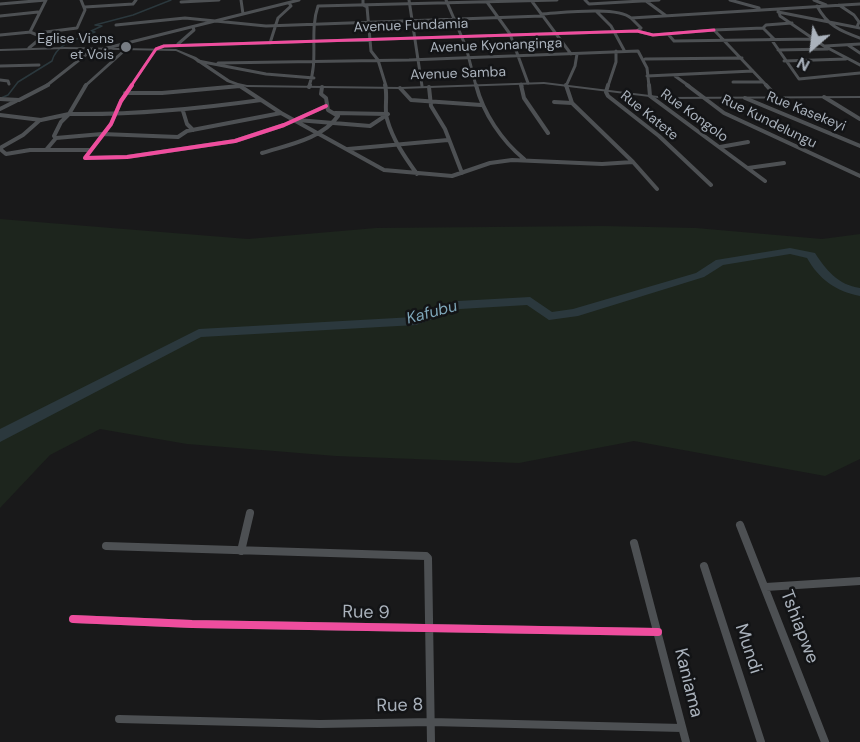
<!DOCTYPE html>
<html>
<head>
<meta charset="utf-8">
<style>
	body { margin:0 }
	#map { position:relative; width:860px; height:742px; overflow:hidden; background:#19191a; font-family:"DM Sans",sans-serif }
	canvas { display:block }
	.north { position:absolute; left:782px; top:18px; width:60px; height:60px; -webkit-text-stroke:4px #131416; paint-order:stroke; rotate:208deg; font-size:16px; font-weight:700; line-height:24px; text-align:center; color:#aab2bc }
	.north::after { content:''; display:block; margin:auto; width:21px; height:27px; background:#aab2bc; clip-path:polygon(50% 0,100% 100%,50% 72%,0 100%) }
</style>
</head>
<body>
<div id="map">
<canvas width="860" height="742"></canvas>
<div class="north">N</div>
</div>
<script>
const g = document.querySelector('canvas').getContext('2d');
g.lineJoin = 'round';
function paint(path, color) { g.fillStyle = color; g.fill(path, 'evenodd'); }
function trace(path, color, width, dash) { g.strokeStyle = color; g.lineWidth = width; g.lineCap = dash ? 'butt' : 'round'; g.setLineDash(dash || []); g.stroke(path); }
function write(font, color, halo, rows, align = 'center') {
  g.font = font + ' "DM Sans",sans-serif'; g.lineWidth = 5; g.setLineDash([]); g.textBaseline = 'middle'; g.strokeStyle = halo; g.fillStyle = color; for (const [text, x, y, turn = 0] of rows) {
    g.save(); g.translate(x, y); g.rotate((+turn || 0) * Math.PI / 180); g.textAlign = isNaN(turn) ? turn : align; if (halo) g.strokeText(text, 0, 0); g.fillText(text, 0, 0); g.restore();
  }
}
paint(new Path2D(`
	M0 219 248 239 376 228 603 226 696 228 822 239 860 234V459L825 476 634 441 519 463 336 456 187 444 100 429 50 455 0 508Z`), '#1d251d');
trace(new Path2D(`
	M1 98 8 95 18 82 52 61C57 42 79 39 95 32L91 31 102 26 95 25 133 15 171 0`), '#2b383d', 1.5);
paint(new Path2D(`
	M790 248 815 253C826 270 838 285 860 288V296C835 291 819 279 807 258L790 254 723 265 704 277 578 316 549 320 527 305 460 309 416 325 201 337 0 442V429L199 329 414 317 458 301 530 297 552 312 573 309 696 273 716 260Z`), '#2b383d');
trace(new Path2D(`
	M241 0 243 14
	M363 0V5L367 7 371 51 378 60 386 86
	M409 0 422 86
	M446 0 466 47 476 86
	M531 0 571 54
	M585 0 589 4 659 0
	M730 0 759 8
	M814 0 826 5
	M646 1 665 15
	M181 2 219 0
	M487 2 510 34 528 83
	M0 4 46 0
	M839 5 854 15 859 22 857 27
	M817 6C827 25 840 31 860 38
	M85 7 133 4 136 0
	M596 11 611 26 624 50
	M778 12 860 28
	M779 12 780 16 824 46 860 65
	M541 14C562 13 616 6 631 18
	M0 16 38 12
	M116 25 185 18 266 26 542 16
	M763 28 714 30 767 86
	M637 31 641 28 631 18 860 4
	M38 33 77 28 85 10 81 0
	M668 34 674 41 814 39
	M0 35 31 32
	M771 39 799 79 860 73
	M774 39 763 28 766 25 792 23
	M270 43 278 18 291 6 289 3
	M178 44 194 30 193 27
	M848 45 860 53
	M825 46 860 44
	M29 48 42 37 30 32 46 0
	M103 49 299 0
	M778 50 828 49
	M645 59 742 58
	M198 61 266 74 314 78
	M784 61 846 59
	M218 63 409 60 638 51 647 68 649 86
	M0 66 39 65
	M647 76 753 71
	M675 76 689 86
	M0 80 8 81 9 84
	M733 82H763
	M521 84 522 86
	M46 86 93 49
	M85 86 126 49
	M131 86 156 49 164 46 637 31 653 35 714 30
	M236 86H241
	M309 86C319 60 309 32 318 6L557 0
	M566 86 575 66 577 54
	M608 86 616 62V51`), '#4d5053', 3);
trace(new Path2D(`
	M132 85 121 101 111 124 85 158 127 157 235 141 284 125 326 106
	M385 85C388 96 384 108 387 119 393 140 404 156 417 174
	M476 85C483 113 502 141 524 159
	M521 85 524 98 548 133
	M566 85 572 103
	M608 85 606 92 608 96 659 136 711 185
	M649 85 650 96 765 181
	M687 85 724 113 860 176
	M766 85 778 98
	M309 87 310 85
	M429 87 431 106 445 129 462 173
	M400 88 411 100 481 105
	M824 97 860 119
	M745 98 860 146
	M0 99 19 100 48 85
	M554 102 572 103 633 162
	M0 109 16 101
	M183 111 187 124 193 130
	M281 113 384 170 452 176 490 163 512 160 602 164 633 162 657 189
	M335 113 387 114
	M0 115 41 120 69 114 86 85
	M297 120 370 126 388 114
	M56 138 102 134 178 137 187 131 281 113 240 86 162 93H125
	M720 147 748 142
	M0 148 23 135 40 120
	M0 149 6 154 30 150H89
	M348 149 448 140
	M46 150 56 138 54 136 61 122 69 114C134 115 197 109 261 100
	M262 153C287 145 322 139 338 116L328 110 326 98 321 94 322 87
	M748 168 784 163`), '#4d5053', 4);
trace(new Path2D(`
	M740 525 825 742
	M634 543 686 742
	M106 546 426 556 428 558 431 742
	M241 551 250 513
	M704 566 761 742
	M766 587 860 581
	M73 619 192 624 658 632
	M119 719 320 724 431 722 682 728`), '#4d5053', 8);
paint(new Path2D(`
	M65 47 176 49 196 57 230 80 238 83 247 85 400 87 544 82 666 97 860 96V98L666 99 544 84 400 89 247 87 236 85 227 82 193 59 176 51 65 49 0 51V49Z`), '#4d5053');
trace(new Path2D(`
	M131 86 156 49 164 46 637 31 653 35 714 30`), '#ef4d9e', 3);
trace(new Path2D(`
	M132 85 121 101 111 124 85 158 127 157 235 141 284 125 326 106`), '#ef4d9e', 4);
trace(new Path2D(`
	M73 619 192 624 658 632`), '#ef4d9e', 8);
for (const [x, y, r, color] of [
	[126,47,6,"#777c83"]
]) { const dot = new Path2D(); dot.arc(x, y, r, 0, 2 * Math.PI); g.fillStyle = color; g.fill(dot); trace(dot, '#131416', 2); }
write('14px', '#aab2bc', '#131416', [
	["Avenue Fundamia",411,26,-2],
	["Avenue Kyonanginga",496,46,-2],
	["Avenue Samba",458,74,-2],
	["Rue Kasekeyi",806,112,22],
	["Rue Katete",649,116,39],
	["Rue Kongolo",694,116,36],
	["Rue Kundelungu",769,122,26]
]);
write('14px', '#aab2bc', '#131416', [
	["Eglise Viens",114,39],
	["et Vois",114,55]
], 'right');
write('italic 16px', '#7ea6b9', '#131416', [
	["Kafubu",432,313,-15]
]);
write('18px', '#aab2bc', '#131416', [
	["Rue 9",366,613,1],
	["Tshiapwe",799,627,69],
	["Mundi",748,649,72],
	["Kaniama",688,683,76],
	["Rue 8",400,706,-1]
]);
</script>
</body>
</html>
